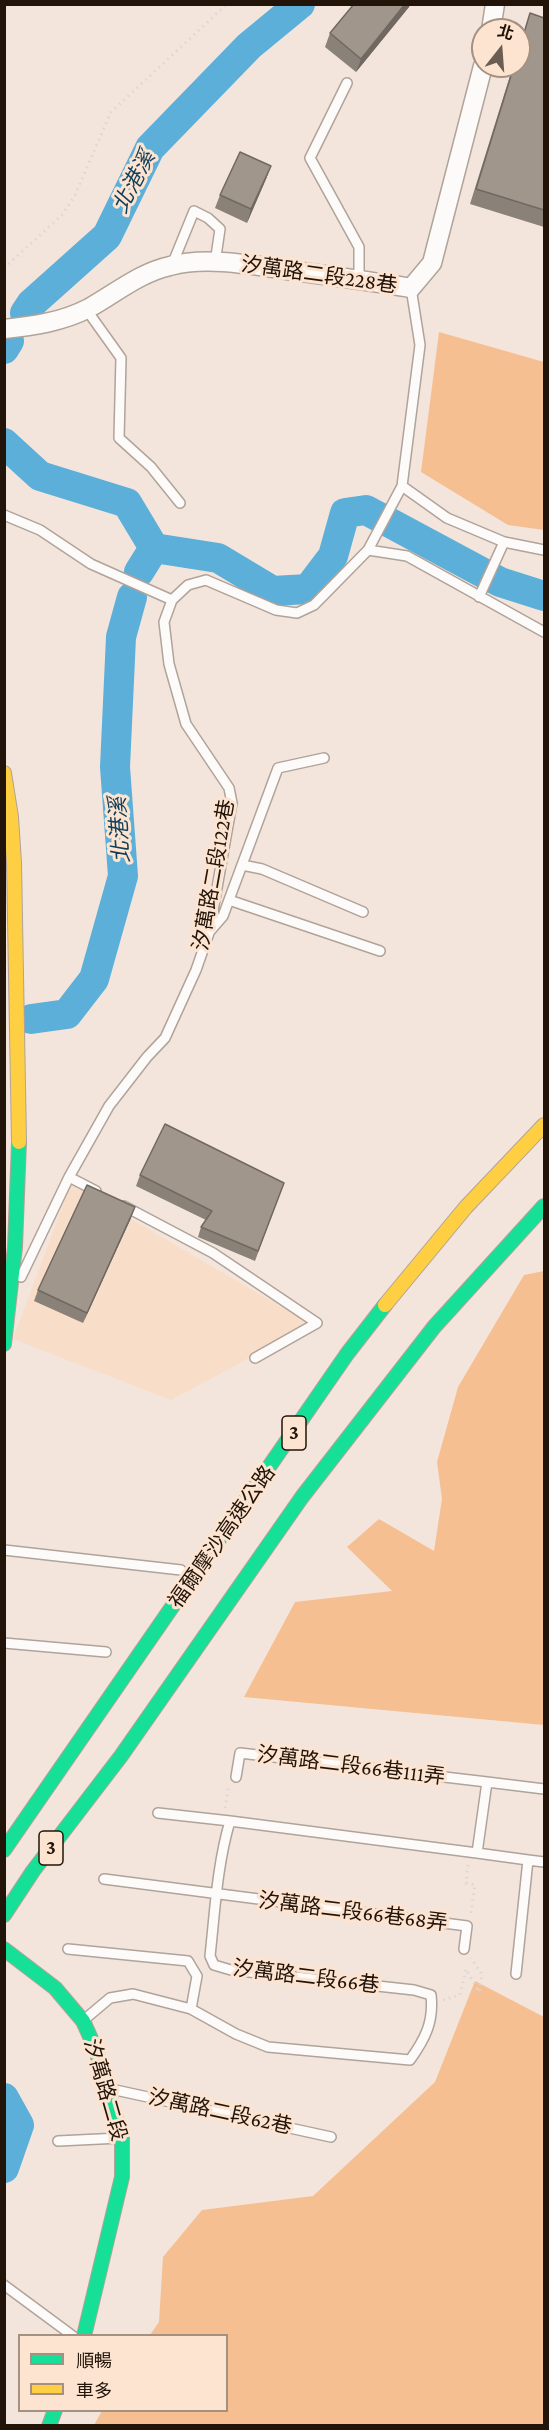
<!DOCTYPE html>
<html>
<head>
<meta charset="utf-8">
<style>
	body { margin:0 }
	#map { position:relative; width:549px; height:2430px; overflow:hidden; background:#f3e5db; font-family:"Crimson Pro","Noto Sans TC",serif }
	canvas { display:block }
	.frame { position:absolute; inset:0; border:6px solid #221409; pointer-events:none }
	.legend { position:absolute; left:18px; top:2334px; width:210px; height:78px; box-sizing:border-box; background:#fde4d1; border:2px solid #a59181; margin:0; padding:8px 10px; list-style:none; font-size:18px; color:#221409 }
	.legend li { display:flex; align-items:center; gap:12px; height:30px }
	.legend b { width:30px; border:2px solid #a59181 }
	.north { position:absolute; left:471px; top:18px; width:60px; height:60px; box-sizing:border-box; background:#fde4d1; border:2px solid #a59181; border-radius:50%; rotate:17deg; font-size:16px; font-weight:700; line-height:24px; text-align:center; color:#221409 }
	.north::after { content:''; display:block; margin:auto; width:21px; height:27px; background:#6b5d52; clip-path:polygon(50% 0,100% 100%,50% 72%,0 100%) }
</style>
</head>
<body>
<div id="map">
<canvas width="549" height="2430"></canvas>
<div class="frame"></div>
<ul class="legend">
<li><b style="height:8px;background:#16e098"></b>順暢</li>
<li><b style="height:8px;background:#ffcf43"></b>車多</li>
</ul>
<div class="north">北</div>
</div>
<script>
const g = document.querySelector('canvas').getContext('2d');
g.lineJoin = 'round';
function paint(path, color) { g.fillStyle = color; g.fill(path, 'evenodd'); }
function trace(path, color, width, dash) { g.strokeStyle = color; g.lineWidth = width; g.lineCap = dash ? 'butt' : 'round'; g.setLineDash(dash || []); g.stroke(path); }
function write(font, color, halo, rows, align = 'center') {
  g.font = font + ' "Crimson Pro","Noto Sans TC",serif'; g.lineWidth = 6; g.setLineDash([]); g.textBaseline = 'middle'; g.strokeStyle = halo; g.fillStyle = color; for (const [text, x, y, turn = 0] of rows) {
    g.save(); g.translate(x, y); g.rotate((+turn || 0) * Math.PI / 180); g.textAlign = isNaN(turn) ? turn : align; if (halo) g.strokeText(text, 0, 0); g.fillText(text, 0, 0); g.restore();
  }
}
paint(new Path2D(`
	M71 1184 307 1322 242 1362 171 1400 13 1339Z`), '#f8ddc9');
paint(new Path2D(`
	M439 332 544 362V530L508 525 421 472Z
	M544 1271V1725L244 1697 295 1602 392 1591 347 1547 379 1519 434 1551 442 1499 437 1462 458 1387 524 1275Z
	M475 1981 544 2017V2425H94L102 2411 226 2410V2336L150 2335 159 2322 163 2257 202 2210 313 2196 435 2082Z`), '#f6bf92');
trace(new Path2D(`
	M25 313 31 304 107 236 150 148 249 46 300 4
	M4 349 9 341
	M4 443 40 476 127 503 154 548 139 572
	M154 548 218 558 273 591 308 589 333 556 345 513 366 510 500 582 544 596
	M31 1019 67 1014 94 979 123 876 115 767 121 637 132 597
	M4 2098 19 2125 4 2168`), '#5cafd9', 30);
const lane = new Path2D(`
	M347 83 310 158 359 247V278
	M172 265 194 211 208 218 220 229 215 263
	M86 309 121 358 119 438 151 467 180 503
	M402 486 447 518 504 542
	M4 515 40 530 91 564 172 600
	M368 550 407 556 544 632
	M479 597 504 542 544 550
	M242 865 262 869 363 912
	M229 900 380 951
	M210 931 223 916 278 768 324 758
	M69 1177 96 1191
	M124 1206 213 1253 317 1323 255 1358
	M21 1277 69 1177 109 1106 147 1057 165 1038 196 970 209 933 232 803 229 788 186 724 169 664 164 622 172 600 188 585 206 580 276 610 297 613 314 605 368 550 402 486 420 345 411 288
	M4 1550 181 1570
	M4 1643 106 1652
	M236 1777 240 1753 487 1782
	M158 1813 230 1821
	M477 1853 528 1860 516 1974
	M528 1860 544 1862
	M104 1879 467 1926 464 1949
	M68 1949 188 1961 197 1976 191 2009
	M85 2019 110 1998 133 1994 191 2009 236 2034 268 2047 410 2060C425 2039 434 2022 431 1995L414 1990 231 1970 214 1965 210 1956C215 1911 217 1865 230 1821L477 1853 487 1782 544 1789
	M111 2089 331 2137
	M58 2141 120 2138
	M4 2285 73 2336`);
const street = new Path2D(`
	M491 30 495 4
	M4 329C33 326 62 322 89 308 116 293 139 273 170 266 209 255 262 267 302 272 339 277 375 282 411 288L432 263 483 66`);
const fast = new Path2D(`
	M4 1344 15 1247 19 1142
	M4 1850 347 1354 385 1305
	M4 1915 33 1871 121 1756 302 1497 434 1327 544 1206
	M4 1949 55 1988 83 2021 96 2050 122 2138V2177L84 2336
	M49 2426 55 2410`);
const slow = new Path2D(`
	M4 773 11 817 14 863 19 1142
	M385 1305 466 1207 544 1125`);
trace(lane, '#b0a399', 12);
trace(street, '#b0a399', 21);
trace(fast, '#b0a399', 16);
trace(slow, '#b0a399', 16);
trace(new Path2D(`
	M4 268 62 215 75 195 111 112 227 4
	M225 1808 229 1785
	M468 1865 466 1883 475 1885 471 1913
	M443 2000 460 1995 466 1969 479 1992 482 1974 471 1958`), '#dcd7d4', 3, [1.5, 4.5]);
trace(lane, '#fdfbfa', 9);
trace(street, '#fdfbfa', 18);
trace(fast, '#16e098', 14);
trace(slow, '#ffcf43', 14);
paint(new Path2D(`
	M354 4H410L409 7 356 72 325 47 330 33Z
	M530 13 544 18V227L470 204 513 66H519V47Z
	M271 166 266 179 247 223 215 208 220 195Z
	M140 1175 284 1183 255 1261 198 1237 201 1227 206 1220 136 1186Z
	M131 1218 83 1323 34 1301 38 1290Z`), '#8a8178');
paint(new Path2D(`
	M405 4H410L409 7 356 72 361 59Z
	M271 166 266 179 247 223 251 209Z
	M135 1207 131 1218 83 1323 87 1313Z`), '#716961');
const building = new Path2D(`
	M354 4H405L361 59 330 33Z
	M530 13 544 18V210L476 189 514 66H519V50Z
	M240 152 271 166 251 209 220 195Z
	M165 1124 284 1183 258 1251 201 1227 212 1211 140 1175Z
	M87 1185 135 1207 87 1313 38 1290Z`);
paint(building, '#a1968b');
trace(building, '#716961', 1.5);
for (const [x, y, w] of [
	[294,1433,24],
	[51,1848,24]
]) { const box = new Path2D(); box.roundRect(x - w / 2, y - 17, w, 34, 4.5); g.fillStyle = '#fde4d1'; g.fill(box); trace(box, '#221409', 1.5); }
write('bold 20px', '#221409', null, [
	["3",294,1433],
	["3",51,1848]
]);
write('21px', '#221409', '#fde4d1', [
	["汐萬路二段228巷",319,275,8],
	["汐萬路二段122巷",214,875,-80],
	["福爾摩沙高速公路",222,1537,-55],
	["汐萬路二段66巷111弄",351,1766,7],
	["汐萬路二段66巷68弄",353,1912,7],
	["汐萬路二段66巷",306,1977,7],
	["汐萬路二段",105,2090,74],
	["汐萬路二段62巷",220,2112,12]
]);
write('italic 22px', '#113f5a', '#fde4d1', [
	["北港溪",134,182,-63],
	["北港溪",120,830,-94]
]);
</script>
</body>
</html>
